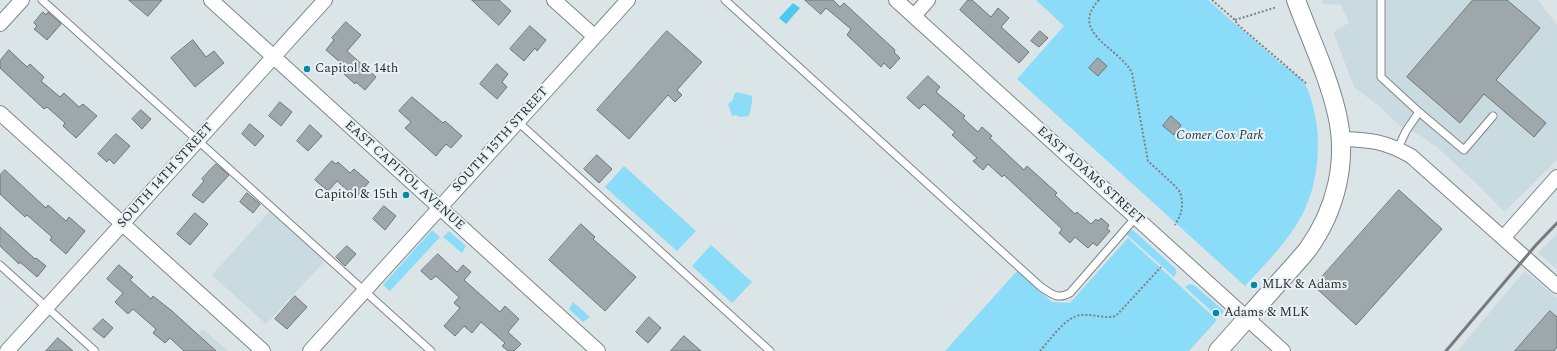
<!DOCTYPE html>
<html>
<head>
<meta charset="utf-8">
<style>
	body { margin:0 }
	canvas { display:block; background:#dbe4e7 }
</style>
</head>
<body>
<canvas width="1557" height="351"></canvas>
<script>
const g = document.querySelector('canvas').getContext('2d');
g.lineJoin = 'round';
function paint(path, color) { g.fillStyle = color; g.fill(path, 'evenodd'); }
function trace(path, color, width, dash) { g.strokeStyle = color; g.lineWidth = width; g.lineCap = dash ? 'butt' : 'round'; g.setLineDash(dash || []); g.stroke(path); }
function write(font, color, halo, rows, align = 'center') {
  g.font = font + ' Spectral,serif'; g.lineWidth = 4; g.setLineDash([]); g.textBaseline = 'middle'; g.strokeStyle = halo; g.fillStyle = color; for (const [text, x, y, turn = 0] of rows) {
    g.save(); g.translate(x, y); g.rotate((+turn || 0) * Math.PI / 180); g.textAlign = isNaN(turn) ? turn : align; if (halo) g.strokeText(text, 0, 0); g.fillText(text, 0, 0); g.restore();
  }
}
paint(new Path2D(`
	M1322 0H1538L1557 25V160L1504 212 1481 188 1437 147 1418 134 1400 126 1379 106 1354 87 1334 34 1337 29 1349 23 1341 5 1324 4Z
	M270 211 325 261 266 324 212 275Z
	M1557 234V269L1538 253Z
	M1525 271 1557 298V351H1457Z
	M203 329 228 351H183Z`), '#cadae1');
paint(new Path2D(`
	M1036 0H1208C1231 21 1256 41 1279 62 1286 67 1301 77 1305 84 1313 99 1318 125 1318 142 1318 211 1289 239 1245 286L1017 79 1064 26Z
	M737 92 752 96C753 100 750 112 749 116L740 117 736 115 732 116 728 104 733 100 734 94Z
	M624 166 696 231 677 251 605 187Z
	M432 230 440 237 390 291 383 285Z
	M1131 230 1135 232 1175 268 1177 272 1174 277 1126 234Z
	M449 231 466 246 462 253 443 237Z
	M1128 238 1217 320 1189 351H945L1017 271 1052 302 1070 303Z
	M711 245 752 282 732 303 692 266Z
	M1189 284 1194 285 1224 311 1218 317 1185 287Z
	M573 302 590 317 583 322 569 309Z`), '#8adcf8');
paint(new Path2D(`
	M793 3 800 8 786 24 779 18Z`), '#4ec9ee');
const building = new Path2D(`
	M129 0H162L148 16Z
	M472 0H499L511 11 499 25Z
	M805 0H833L840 7 844 3 895 50 894 52 900 58 890 69 884 63 881 67 847 35 851 29 826 8 821 14Z
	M968 0H972L991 17 998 8 1009 18 1001 27 1029 52 1019 63 960 10Z
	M1473 0H1507L1540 28 1496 80 1546 123 1534 137 1484 94 1460 123 1407 77Z
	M43 12 46 15 48 12 61 24 47 40 34 29 37 26 34 23Z
	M346 22 361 35 347 51 376 77 365 90 356 82 355 84 344 74 348 69 326 50 334 40 332 38Z
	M530 26 546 40 537 51 535 48 524 61 510 49Z
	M667 31 702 62 677 90 682 95 675 102 668 95 629 139 597 110Z
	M1040 31 1048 38 1039 47 1031 41Z
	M193 40 206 57 214 51 224 63 195 87 171 58Z
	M9 50 27 67 30 64 44 77 41 81 60 97 64 93 79 107 83 104 97 116 76 138 63 126 65 123 47 107 44 109 0 68V61Z
	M1098 58 1107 66 1098 76 1089 68Z
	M497 64 508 74 502 82 507 87 497 99 480 84Z
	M928 76 940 87 936 92 965 116 963 118 978 132 982 127 992 136 990 138 1024 170 1027 166 1057 193 1055 195 1075 214 1077 212 1091 224 1096 219 1098 221 1101 218 1109 225 1107 229 1110 231 1097 246 1093 243 1088 248 1075 237 1070 243 1059 233 1062 229 1004 175 1002 177 988 164 983 170 973 161 977 158 952 135 955 132 924 104 919 109 907 98Z
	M412 97 443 123 445 121 462 136 451 148 446 144 436 156 405 128 411 122 399 111Z
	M280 102 292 112 281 126 269 116Z
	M141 110 151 119 142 129 132 119Z
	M1171 116 1181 125 1174 135 1163 126Z
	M250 124 264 136 255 146 242 134Z
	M310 125 322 136 308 151 297 141Z
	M116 134 130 146 114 164 109 159 107 162 98 154Z
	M597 155 612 169 599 183 584 169Z
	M332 161 336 164 338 162 350 173 354 169 369 182 356 198 337 181 328 191 315 180Z
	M216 164 229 175 203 203 192 195 204 181 202 179Z
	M5 170 46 208 48 205 66 221 69 217 85 231 66 254 50 240 52 237 27 215 25 217 0 194V175Z
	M1399 190 1442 229 1356 325 1314 286Z
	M247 193 260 204 253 213 240 202Z
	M384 206 396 216 385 230 373 219Z
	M195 213 208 224 190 245 177 234Z
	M581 224 595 237 593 239 636 277 605 311 549 260Z
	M0 227 35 259 36 258 46 266 37 277 20 262 19 264 0 246Z
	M347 246 356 254 345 266 336 257Z
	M438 254 457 272 463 265 471 272 464 280 500 312 505 306 519 319 508 332 521 344 514 351H508L502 346 505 343 481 322 472 333 464 326 455 336 444 326 460 308 454 303 459 297 436 276 431 280 421 271Z
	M119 265 133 277 130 280 151 299 153 296 172 311 216 351H184L170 338 165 343 153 333 156 329 133 309 128 314 115 302 123 293 107 279Z
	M295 296 307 307 287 329 275 319Z
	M1550 311 1557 317V347L1554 351H1515Z
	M649 317 661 328 648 343 636 332Z
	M103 319 113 328 104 338 93 329Z
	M684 336 701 351H671Z
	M58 338 73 351H46Z`);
paint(building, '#9ea7aa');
trace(building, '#6f7679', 1);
const service = new Path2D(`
	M42 0 431 351
	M725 0 1041 287C1052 294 1057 300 1070 293L1136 217
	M1381 0V77L1419 112
	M517 121 770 351
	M1398 148 1406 131 1419 112 1464 150 1493 116
	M0 265 95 351`);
const minor = new Path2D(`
	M211 0 598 351
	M554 0 594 36
	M896 0 1283 351
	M914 16 928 0
	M0 24 22 0
	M0 113 263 351
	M1342 139C1371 140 1384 141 1411 156L1557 286
	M1503 238 1557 177
	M7 351 325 0
	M310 351 628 0`);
const tertiary = new Path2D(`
	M1218 351C1236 331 1254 310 1272 290 1284 276 1297 263 1308 249 1336 210 1348 161 1337 114 1328 75 1310 38 1296 0`);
trace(service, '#7e8689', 9);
trace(minor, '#7e8689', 16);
trace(tertiary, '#7e8689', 20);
trace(new Path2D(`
	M1099 0C1068 33 1120 48 1132 73L1148 161 1175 186 1180 192 1182 200V208L1180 216 1175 225
	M1212 0 1235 20 1237 24 1307 84
	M1235 20 1277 7
	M1040 351C1050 340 1066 316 1081 315 1093 314 1104 319 1116 316L1161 267`), '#7d8284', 2, [2, 2]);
trace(service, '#fff', 7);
trace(minor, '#fff', 14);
trace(tertiary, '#fff', 18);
trace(new Path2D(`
	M1446 351 1536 245 1557 223`), '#767b7d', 3);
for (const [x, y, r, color] of [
	[307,69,4,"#0089a9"],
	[406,195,4,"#0089a9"],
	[1254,285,4,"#0089a9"],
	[1216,313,4,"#0089a9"]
]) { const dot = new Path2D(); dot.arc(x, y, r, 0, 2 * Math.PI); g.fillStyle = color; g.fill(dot); trace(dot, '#e8f1f4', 1.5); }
write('13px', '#2b2e2f', '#e8f1f4', [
	["Capitol & 14th",315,69],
	["Capitol & 15th",398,195,"right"],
	["MLK & Adams",1262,285],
	["Adams & MLK",1224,313]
], 'left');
write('italic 13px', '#1e333a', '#e8f1f4', [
	["Comer Cox Park",1220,136]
]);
write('13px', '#2b2e2f', '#e8f1f4', [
	["SOUTH 15TH STREET",501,140,-48],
	["SOUTH 14TH STREET",166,176,-48],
	["EAST CAPITOL AVENUE",404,176,42],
	["EAST ADAMS STREET",1090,176,42]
]);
</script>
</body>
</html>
